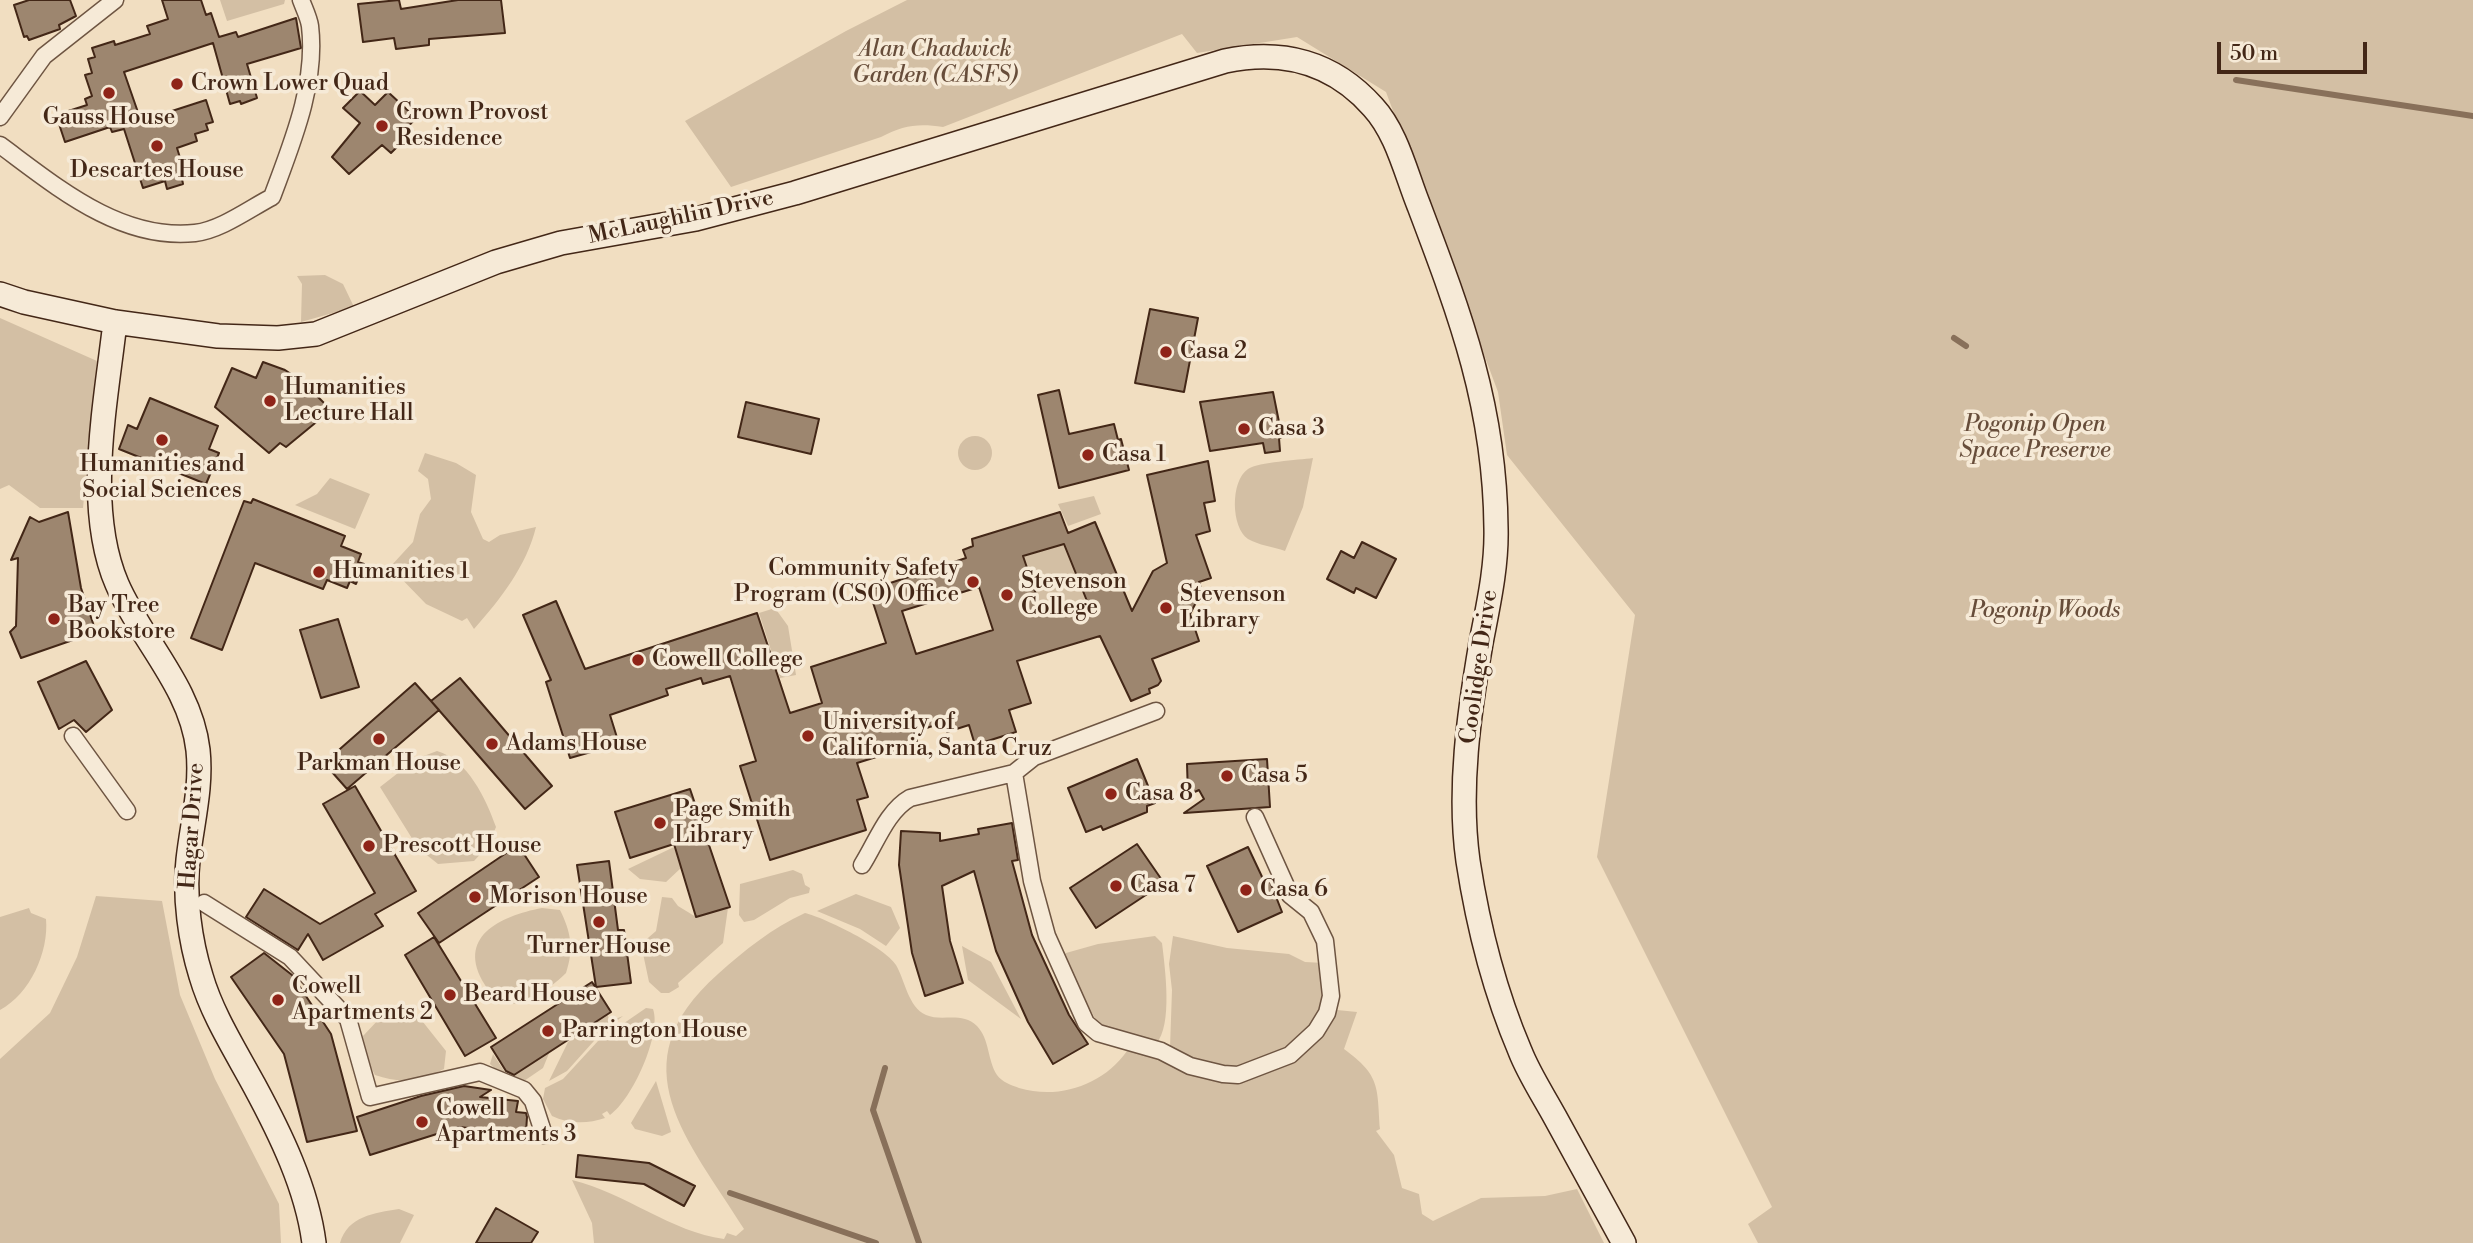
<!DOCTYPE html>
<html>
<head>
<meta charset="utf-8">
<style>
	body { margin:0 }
	#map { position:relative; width:2473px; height:1243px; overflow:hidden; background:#f1dec1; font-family:"Libre Bodoni",serif }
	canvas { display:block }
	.scale { position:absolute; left:2217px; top:42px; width:150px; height:32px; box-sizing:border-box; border:4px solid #432717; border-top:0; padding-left:9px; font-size:21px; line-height:24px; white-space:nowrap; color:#432717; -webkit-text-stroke:5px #f6ead7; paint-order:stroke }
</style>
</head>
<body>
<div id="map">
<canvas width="2473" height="1243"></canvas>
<div class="scale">50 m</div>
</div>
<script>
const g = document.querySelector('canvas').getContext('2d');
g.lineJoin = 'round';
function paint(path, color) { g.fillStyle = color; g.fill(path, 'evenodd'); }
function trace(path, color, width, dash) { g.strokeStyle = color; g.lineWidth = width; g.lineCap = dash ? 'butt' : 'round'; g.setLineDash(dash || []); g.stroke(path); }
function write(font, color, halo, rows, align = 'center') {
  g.font = font + ' "Libre Bodoni",serif'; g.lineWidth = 7; g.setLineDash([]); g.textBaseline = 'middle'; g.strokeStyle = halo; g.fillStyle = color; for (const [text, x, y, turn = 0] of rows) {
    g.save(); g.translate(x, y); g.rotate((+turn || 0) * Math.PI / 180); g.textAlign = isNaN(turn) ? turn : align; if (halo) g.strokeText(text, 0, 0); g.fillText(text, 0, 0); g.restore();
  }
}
paint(new Path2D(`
	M220 0H285L284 4 227 21Z
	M907 0H2473V1243H1758L1748 1224 1772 1207 1597 857 1635 615 1507 455 1498 392 1386 92 1297 37 1197 53 1182 34 943 127C919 123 903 125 881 137L731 187 685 121 846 31Z
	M325 275 343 284 354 307 301 322 302 284 297 276Z
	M0 318 97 361 83 508H40L9 485 0 489Z
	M958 453a17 17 0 1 1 34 0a17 17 0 1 1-34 0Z
	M425 453 456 463 476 475 471 512 483 539 489 542 500 535 536 527C527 565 500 600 474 629L467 618 462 621 426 604 390 567 413 542 420 514 431 499 428 479 418 471Z
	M1313 458 1303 507 1285 551C1274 547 1258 545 1248 539 1231 528 1230 481 1248 469 1259 462 1298 460 1313 458Z
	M330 478 370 494 355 529 295 505 317 494Z
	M1094 496 1101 514 1068 526 1058 504Z
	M1064 544 1087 601 1043 615 1023 556Z
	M775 608 788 626 796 675 780 678 759 613Z
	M437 751C468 760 486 799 496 827L488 846 474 861 438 864 418 848 380 787 416 759Z
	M674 847 681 868 666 882 640 879 628 869Z
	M793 870 802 874 805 885 810 888 809 893 790 898 754 920 744 922 739 915 740 884Z
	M856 894 891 907 900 928 886 946 860 929 817 911Z
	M96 896 162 901 180 995 215 1079 279 1204 281 1243H0V1059L50 1013 77 957Z
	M662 897 672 898 678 906 696 917 728 908 723 943 678 983 679 987 669 993H661L649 982 641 944 656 931Z
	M29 908 31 913 46 919C49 952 30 994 0 1010V917Z
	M542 908 560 910C571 932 574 949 566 973 554 985 528 1005 510 1004 497 1003 491 995 485 985 455 937 500 916 542 908Z
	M805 913C825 918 885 947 896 965 905 980 908 1007 926 1015 942 1022 962 1011 977 1026 990 1040 987 1059 997 1075 1002 1082 1011 1085 1019 1088 1059 1100 1103 1085 1127 1051L1149 1054 1206 1079 1230 1081 1318 1038 1337 1010 1357 1012 1344 1049C1381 1076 1377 1087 1380 1129L1376 1131 1394 1155 1402 1188 1419 1194 1422 1214 1433 1221 1481 1198 1545 1196 1577 1189 1604 1243H594L592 1223 572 1180C626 1193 671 1232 724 1239L727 1233 736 1236 744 1229C689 1140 615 1065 718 974 745 950 772 928 805 913Z
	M1155 936 1162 943C1165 968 1173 1025 1156 1044L1099 1026 1063 957 1066 953 1098 944Z
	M1173 936 1227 948 1289 954 1305 962 1324 963V1004L1306 1037 1254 1066 1222 1070 1170 1048 1172 990 1169 964Z
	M962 946 991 962 1021 1019 968 980Z
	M646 1008 653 1009C662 1034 632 1100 610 1115L607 1111 602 1114 605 1118C588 1124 568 1124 552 1116L543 1099 545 1088 563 1079 598 1041Z
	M403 1010 415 1012 446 1051 444 1069C420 1081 401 1084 375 1075L364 1054 363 1036 380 1018Z
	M607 1014 610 1021 623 1016 602 1032 567 1071 549 1081 568 1042Z
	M550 1051 543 1068 524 1081 505 1078 490 1064 493 1054 509 1078Z
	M656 1081 670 1128 671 1132 662 1136 635 1129 631 1123Z
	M399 1209 414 1215 400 1243H340C348 1216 374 1213 399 1209Z`), '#d3bfa4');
trace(new Path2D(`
	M2236 80 2473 116
	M1954 338 1966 346
	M885 1068 873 1110 919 1243
	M730 1193 876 1243`), '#88705a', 6);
const building = new Path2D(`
	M29 0H70L76 16 59 25 60 29 29 40 27 36 24 37 14 5Z
	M162 0H201L206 15 211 13 219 37 236 32 238 37 296 18 301 48 247 64 257 98 241 104 240 101 230 104 213 43 124 72 141 121 206 100 213 122 206 124 208 130 195 134 197 141 177 148 186 177 182 179 183 184 167 189 165 181 143 188 124 129 112 132 110 127 65 142 56 115 87 105 85 99 92 96 85 75 92 73 88 59 95 57 92 48 114 41 115 45 150 34 147 26 168 19Z
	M399 0 401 9 458 0H501L505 33 429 39V45L396 49 394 38 363 42 358 4Z
	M360 91 375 105 388 92 416 118 400 135 405 139 391 153 382 145 349 174 332 157 360 123 343 108Z
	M1150 309 1198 318 1184 392 1135 383Z
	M263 362 285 370 303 382 331 410 286 447 280 443 269 453 215 407 232 368 256 378Z
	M1059 390 1069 434 1114 424 1118 440 1121 439 1129 470 1059 488 1038 395Z
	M1273 392 1282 437 1279 438 1280 451 1265 453 1263 443 1210 451 1200 402Z
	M150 398 218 426 209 449 219 453 206 484 119 449 128 425 137 429Z
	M746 402 819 419 811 454 738 437Z
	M1208 461 1215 501 1204 503 1210 531 1196 535 1211 578 1199 582 1202 591 1190 614 1199 641 1152 659 1161 681 1158 685 1149 689 1150 693 1131 701 1100 636 1017 661 1031 703 1009 710 1016 732 975 745 969 725 947 732 945 722 914 732 918 744 857 763 868 797 857 800 866 830 770 860 740 766 756 761 730 676 703 684 701 678 666 689 668 695 610 715 619 744 570 758 546 682 551 680 523 615 556 601 585 669 757 613 790 713 822 703 811 667 886 643 869 590 966 558 963 550 973 546 972 539 1060 512 1068 533 1095 522 1132 611 1153 571 1167 563 1147 475ZM1064 544 1087 601 1043 615 1023 556ZM979 587 993 630 916 654 902 611Z
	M253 499 345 536 341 546 361 554 358 562 364 564 356 584 350 581 347 588 327 580 323 589 255 563 222 650 191 638 244 501 251 503Z
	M68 512 81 588 96 632 21 658 10 632 16 626 18 558 11 560 30 517 39 522Z
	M1362 542 1396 559 1376 598 1356 588 1354 593 1327 579 1341 551 1354 558Z
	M338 619 359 687 321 698 300 630Z
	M86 661 112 710 86 732 74 720 59 729 38 682Z
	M460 678 552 786 525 809 431 701Z
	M415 683 439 710 347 789 324 763Z
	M1137 759 1155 803 1147 806V812L1103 830 1101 826 1086 832 1068 788Z
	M1267 759 1270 807 1184 813 1204 799 1199 790 1188 795 1187 764Z
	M355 786 416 891 375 914 383 926 323 960 308 934 298 950 246 917 264 889 320 924 375 893 323 804Z
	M690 789 730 907 696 917 674 844 630 858 615 812Z
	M1012 823 1018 860 1012 861 1032 935 1069 1015 1088 1044 1053 1064 1028 1022 996 951 974 871 942 886 950 941 963 983 925 996 912 953 899 865 901 831 940 833V841L979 834 978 829Z
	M1137 844 1164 883 1096 928 1070 888Z
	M518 845 539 877 439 943 418 913Z
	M1248 847 1264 881 1269 879 1282 912 1238 932 1207 866Z
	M609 861 618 930H624L631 983 596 987 577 865Z
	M434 937 496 1038 465 1056 405 955Z
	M264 953 292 975 331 1034 357 1131 307 1142 284 1054 231 977Z
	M592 982 611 1012 514 1075 506 1071 491 1047Z
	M464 1086 491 1090 480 1097 518 1101 516 1112 526 1113 527 1117 526 1132 521 1131V1138L514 1137 513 1142 487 1139V1130L459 1127 370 1155 357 1117 421 1096Z
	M578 1155 649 1163 695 1186 684 1206 644 1184 576 1177Z
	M496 1208 538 1232 531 1243H476Z`);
paint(building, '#9d866f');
trace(building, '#432717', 2);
const street = new Path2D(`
	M0 117 44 56 115 0
	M0 145C57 187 120 241 195 233 221 230 249 209 272 197 292 143 317 84 310 26 309 18 304 8 301 0
	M73 736 127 811
	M1014 773 1032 881 1047 936 1086 1023 1098 1033 1161 1051 1190 1066 1223 1074 1238 1075 1290 1055 1316 1031 1327 1013 1331 996 1325 941 1311 912 1290 895 1255 817
	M862 865C876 843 887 811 910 798L1014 773 1034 757 1156 711
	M204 903 290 957 348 1019 370 1097 480 1072 524 1090 533 1101 544 1135`);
const secondary = new Path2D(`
	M0 294 24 302 115 322 218 336 278 338 316 334 496 262 561 243 696 219 795 193 1225 61C1282 49 1333 62 1373 107 1397 133 1406 174 1419 206 1461 317 1495 407 1496 528 1497 567 1488 606 1481 643 1469 713 1458 790 1468 861 1478 926 1494 990 1520 1051 1529 1074 1543 1095 1555 1117 1578 1159 1601 1201 1624 1243
	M115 322C106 403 84 507 117 584 141 640 191 687 198 750 202 788 192 823 188 860 184 897 190 941 201 976 212 1014 235 1050 254 1085 280 1133 307 1188 314 1243`);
trace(street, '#6e5542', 19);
trace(secondary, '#432717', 26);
trace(street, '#f6ead7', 16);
trace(secondary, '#f6ead7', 23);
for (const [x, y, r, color] of [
	[177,84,7,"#8f2418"],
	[109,93,7,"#8f2418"],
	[382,126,7,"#8f2418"],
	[157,146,7,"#8f2418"],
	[1166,352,7,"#8f2418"],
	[270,401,7,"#8f2418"],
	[1244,429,7,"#8f2418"],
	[162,440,7,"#8f2418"],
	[1088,455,7,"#8f2418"],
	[319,572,7,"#8f2418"],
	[973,582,7,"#8f2418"],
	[1007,595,7,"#8f2418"],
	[1166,608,7,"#8f2418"],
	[54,619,7,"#8f2418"],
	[638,660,7,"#8f2418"],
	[808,736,7,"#8f2418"],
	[379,739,7,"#8f2418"],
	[492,744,7,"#8f2418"],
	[1227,776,7,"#8f2418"],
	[1111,794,7,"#8f2418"],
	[660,823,7,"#8f2418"],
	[369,846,7,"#8f2418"],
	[1116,886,7,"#8f2418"],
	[1246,890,7,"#8f2418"],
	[475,897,7,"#8f2418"],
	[599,922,7,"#8f2418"],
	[450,995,7,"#8f2418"],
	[278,1000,7,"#8f2418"],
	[548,1031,7,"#8f2418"],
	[422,1122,7,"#8f2418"]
]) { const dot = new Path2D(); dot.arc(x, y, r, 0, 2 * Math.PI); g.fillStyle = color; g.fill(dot); trace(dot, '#f6ead7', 2.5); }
write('italic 23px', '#674d3a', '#f6ead7', [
	["Alan Chadwick",935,50],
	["Garden (CASFS)",935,76],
	["Pogonip Open",2035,425],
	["Space Preserve",2035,451],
	["Pogonip Woods",2045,611]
]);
write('23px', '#432717', '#f6ead7', [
	["Crown Lower Quad",191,84],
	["Crown Provost",396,113],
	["Residence",396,139],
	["Gauss House",109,118,"center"],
	["Descartes House",157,171,"center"],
	["Casa 2",1180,352],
	["Humanities",284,388],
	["Lecture Hall",284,414],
	["Casa 3",1258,429],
	["Casa 1",1102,455],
	["Humanities and",162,465,"center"],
	["Social Sciences",162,491,"center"],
	["Community Safety",959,569,"right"],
	["Program (CSO) Office",959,595,"right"],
	["Humanities 1",333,572],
	["Stevenson",1021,582],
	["College",1021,608],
	["Stevenson",1180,595],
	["Library",1180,621],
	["Bay Tree",68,606],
	["Bookstore",68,632],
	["Cowell College",652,660],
	["University of",822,723],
	["California, Santa Cruz",822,749],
	["Adams House",506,744],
	["Parkman House",379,764,"center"],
	["Casa 5",1241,776],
	["Casa 8",1125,794],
	["Page Smith",674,810],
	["Library",674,836],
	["Prescott House",383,846],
	["Casa 7",1130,886],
	["Casa 6",1260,890],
	["Morison House",489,897],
	["Turner House",599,947,"center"],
	["Cowell",292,987],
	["Apartments 2",292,1013],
	["Beard House",464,995],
	["Parrington House",562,1031],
	["Cowell",436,1109],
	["Apartments 3",436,1135]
], 'left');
write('23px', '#432717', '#f6ead7', [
	["McLaughlin Drive",681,218,-12],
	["Coolidge Drive",1480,667,-82],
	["Hagar Drive",193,826,-86]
]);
</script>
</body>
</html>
